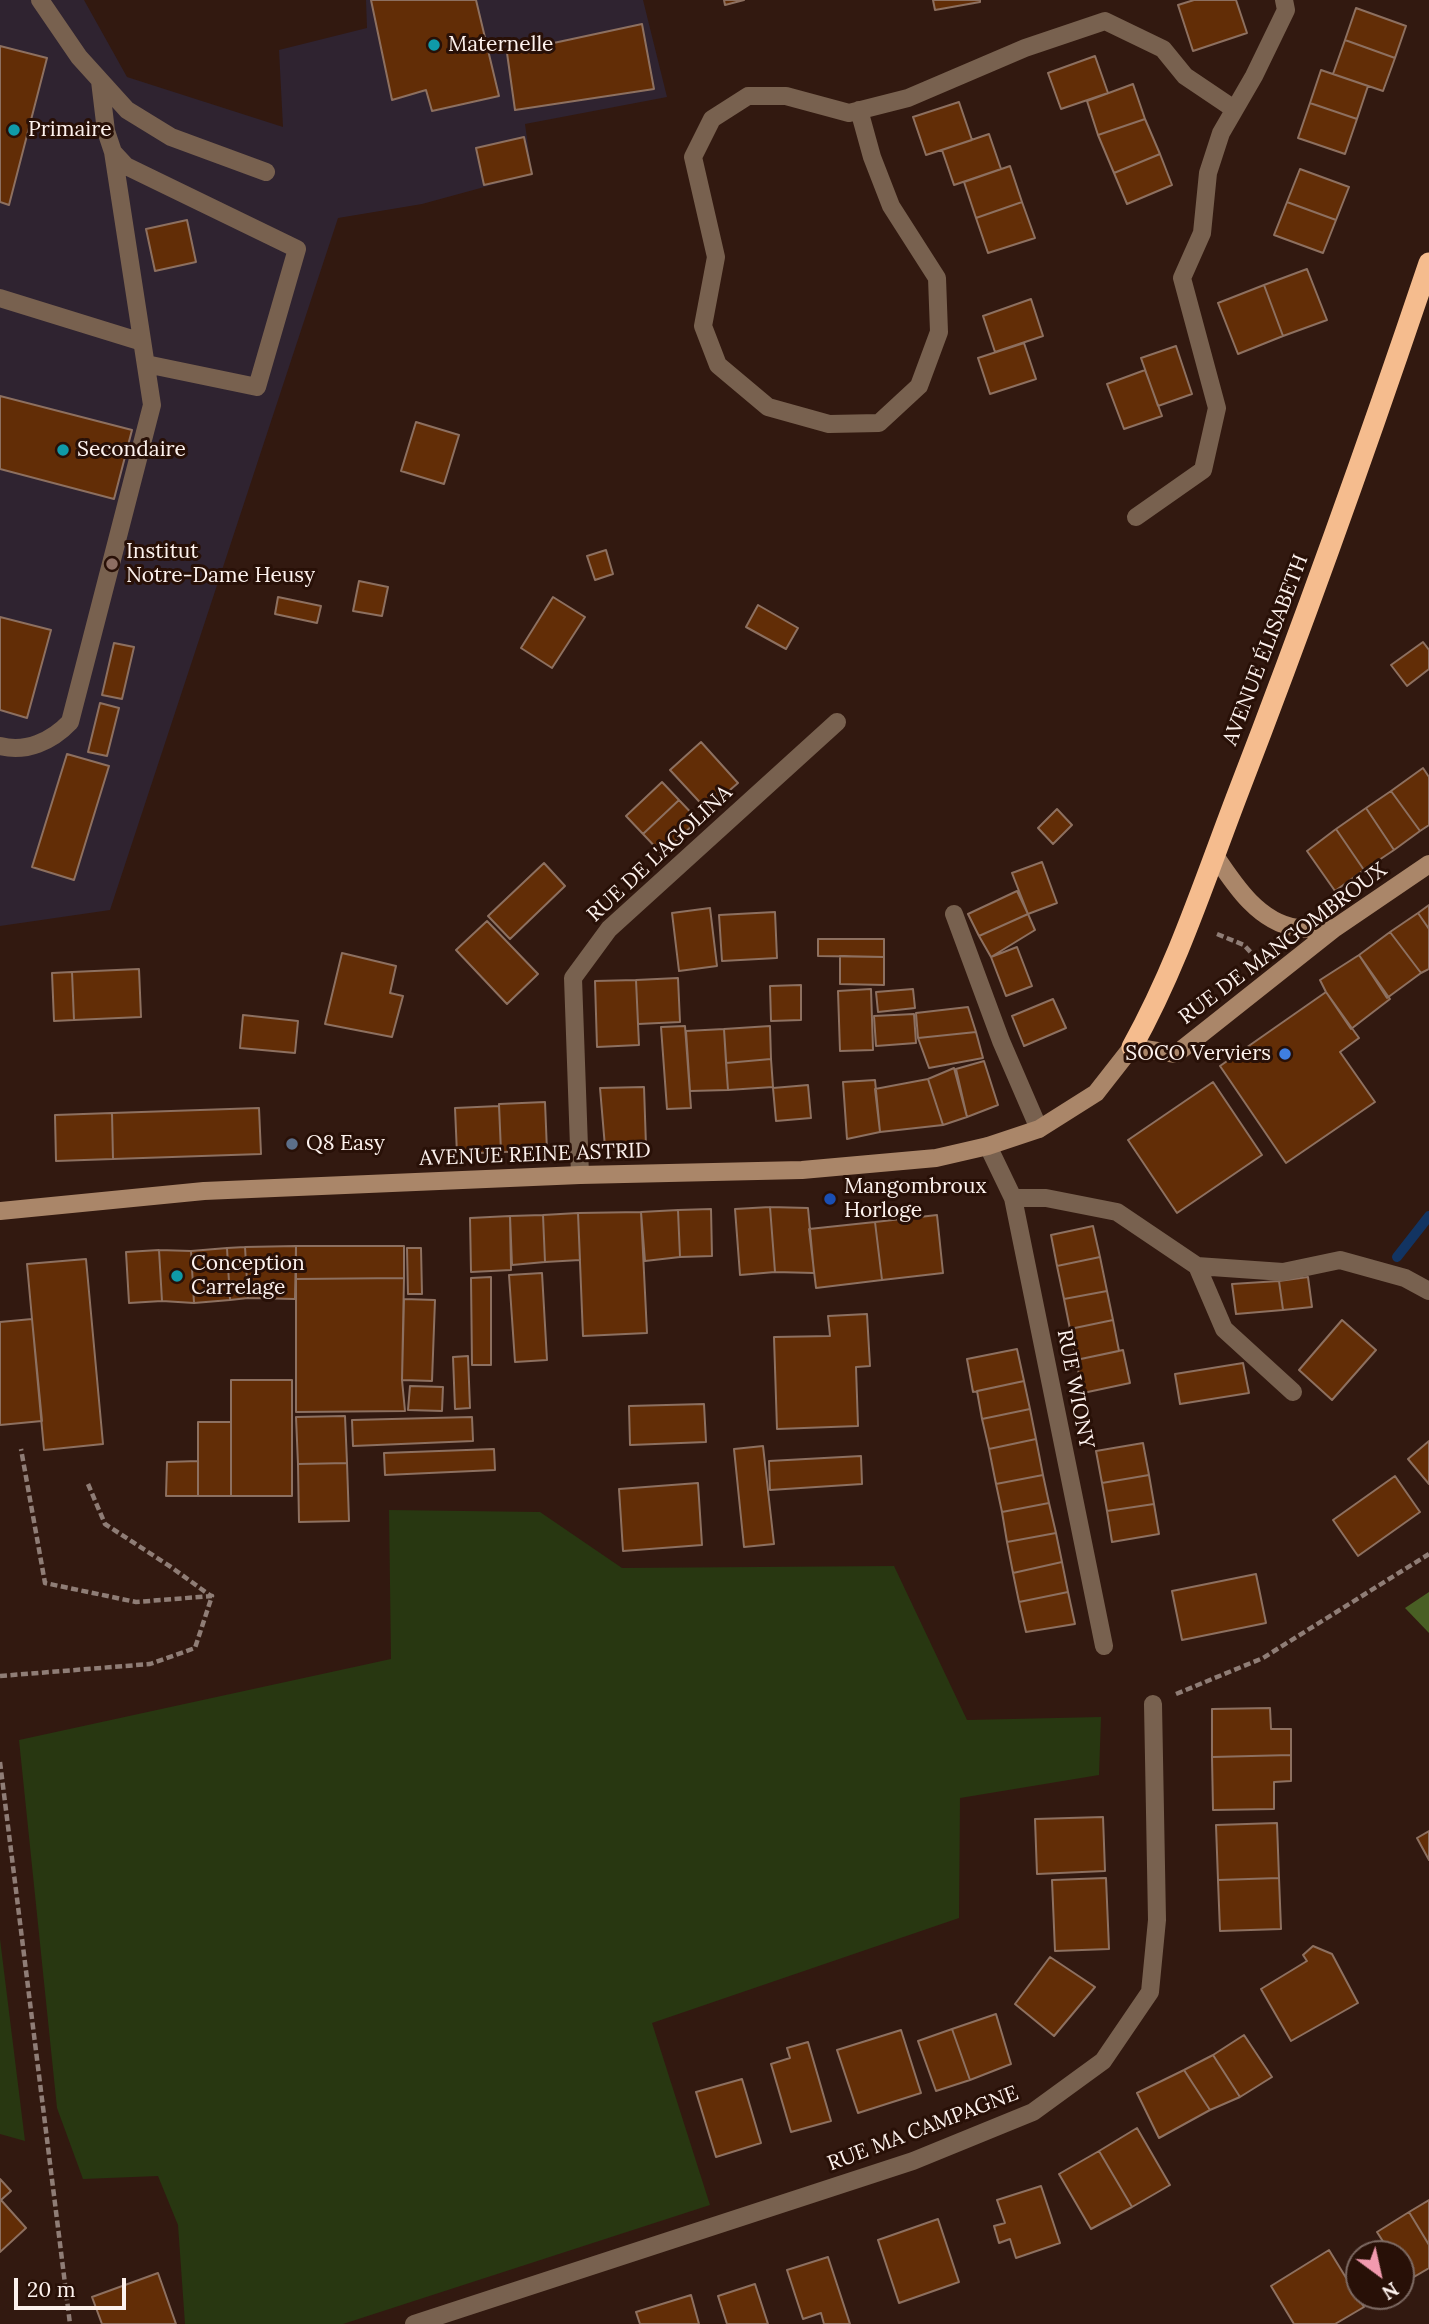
<!DOCTYPE html>
<html>
<head>
<meta charset="utf-8">
<style>
	body { margin:0 }
	#map { position:relative; width:1429px; height:2324px; overflow:hidden; background:#321910; font-family:Lora,serif }
	canvas { display:block }
	.north { position:absolute; left:1345px; top:2240px; width:70px; height:70px; box-sizing:border-box; background:#281007; border:2px solid #7d6a63; border-radius:50%; rotate:147deg; font-size:19px; font-weight:700; line-height:28px; text-align:center; color:#fdf2ee }
	.north::after { content:''; display:block; margin:auto; width:24px; height:32px; background:#f29aaf; clip-path:polygon(50% 0,100% 100%,50% 72%,0 100%) }
	.scale { position:absolute; left:14px; top:2278px; width:112px; height:32px; box-sizing:border-box; border:4px solid #fdf2ee; border-top:0; padding-left:9px; font-size:21px; line-height:24px; white-space:nowrap; color:#fdf2ee; -webkit-text-stroke:5px #281007; paint-order:stroke }
</style>
</head>
<body>
<div id="map">
<canvas width="1429" height="2324"></canvas>
<div class="north">N</div>
<div class="scale">20 m</div>
</div>
<script>
const g = document.querySelector('canvas').getContext('2d');
g.lineJoin = 'round';
function paint(path, color) { g.fillStyle = color; g.fill(path, 'evenodd'); }
function trace(path, color, width, dash) { g.strokeStyle = color; g.lineWidth = width; g.lineCap = dash ? 'butt' : 'round'; g.setLineDash(dash || []); g.stroke(path); }
function write(font, color, halo, rows, align = 'center') {
  g.font = font + ' Lora,serif'; g.lineWidth = 6; g.setLineDash([]); g.textBaseline = 'middle'; g.strokeStyle = halo; g.fillStyle = color; for (const [text, x, y, turn = 0] of rows) {
    g.save(); g.translate(x, y); g.rotate((+turn || 0) * Math.PI / 180); g.textAlign = isNaN(turn) ? turn : align; if (halo) g.strokeText(text, 0, 0); g.fillText(text, 0, 0); g.restore();
  }
}
paint(new Path2D(`
	M0 0H84L127 77 283 127 279 50 367 28 366 0H643L667 97 525 124 532 174 422 204 338 218 110 910 0 926Z`), '#2f2330');
paint(new Path2D(`
	M389 1510 540 1512 622 1568 894 1566 967 1720 1101 1717 1099 1775 960 1798 959 1918 652 2023 710 2205 343 2324H185L178 2225 158 2176 83 2179 57 2108 19 1740 391 1659Z
	M0 1939 25 2141 0 2134Z`), '#283711');
paint(new Path2D(`
	M1429 1592V1633L1405 1608Z`), '#495f24');
trace(new Path2D(`
	M1397 1257 1429 1216`), '#123462', 10);
const building = new Path2D(`
	M371 0H476L499 96 432 111 426 90 392 100Z
	M724 0H744L725 5Z
	M933 0H980V2L935 10Z
	M1194 0H1236L1247 33 1193 51 1178 5Z
	M1356 8 1406 26 1395 58 1345 40Z
	M642 24 654 89 515 110 507 53Z
	M1345 40 1395 58 1383 91 1333 74Z
	M0 46 47 58 9 205 0 202Z
	M1095 56 1108 93 1061 109 1048 73Z
	M1321 70 1368 86 1357 119 1310 103Z
	M1133 84 1145 119 1098 135 1087 101Z
	M959 102 972 140 926 155 913 117Z
	M1310 103 1357 119 1345 154 1298 138Z
	M1145 119 1160 154 1114 173 1098 135Z
	M989 134 1001 169 954 185 942 150Z
	M524 137 532 174 484 185 476 148Z
	M1160 154 1172 185 1127 204 1114 173Z
	M1010 166 1022 202 976 218 964 182Z
	M1300 169 1349 187 1336 220 1287 202Z
	M1022 202 1035 238 988 253 976 218Z
	M1287 202 1336 220 1323 253 1274 235Z
	M187 220 196 262 155 271 146 229Z
	M1307 269 1327 320 1283 336 1264 285Z
	M1264 285 1283 336 1238 354 1218 303Z
	M1031 299 1043 336 995 352 983 316Z
	M1024 343 1036 379 990 394 978 358Z
	M1176 346 1192 394 1158 406 1141 358Z
	M1145 370 1162 416 1124 429 1107 384Z
	M0 396 132 430 114 499 0 469Z
	M416 422 459 435 444 484 401 471Z
	M606 550 613 574 595 580 587 556Z
	M359 581 388 587 382 616 353 611Z
	M278 597 321 606 317 623 275 614Z
	M553 597 585 617 552 668 521 648Z
	M758 605 798 628 786 649 746 627Z
	M0 617 51 630 27 718 0 710Z
	M1423 642 1429 650V669L1407 686 1391 665Z
	M114 643 134 647 122 699 102 695Z
	M100 703 119 708 107 756 88 752Z
	M701 742 738 783 707 810 670 770Z
	M67 754 109 766 74 880 32 867Z
	M1423 768 1429 777V825L1420 831 1391 791Z
	M662 782 679 800 643 834 626 816Z
	M1391 791 1420 831 1394 850 1366 808Z
	M679 800 698 820 662 854 643 834Z
	M1366 808 1394 850 1364 870 1336 829Z
	M1057 809 1072 825 1053 844 1038 828Z
	M1336 829 1364 870 1335 891 1307 851Z
	M1042 862 1057 903 1028 914 1012 873Z
	M544 863 565 886 510 939 488 916Z
	M1017 891 1028 914 979 936 968 914Z
	M1429 905V929L1418 913Z
	M710 908 717 966 679 971 672 913Z
	M775 912 777 958 722 961 719 915Z
	M1418 913 1429 929V969L1421 973 1390 932Z
	M1028 914 1035 930 991 957 979 936Z
	M487 921 538 974 507 1004 456 950Z
	M1390 932 1421 973 1387 998 1359 955Z
	M818 939H884V957L818 956Z
	M1017 947 1032 986 1006 996 991 957Z
	M342 953 396 966 390 993 403 996 392 1037 325 1024Z
	M1359 955 1390 999 1351 1029 1326 992 1320 980Z
	M840 956 884 957V985L840 984Z
	M139 969 141 1017 74 1020 72 972Z
	M72 972 74 1020 54 1021 52 973Z
	M678 978 680 1022 638 1024 636 980Z
	M636 980 639 1045 597 1047 595 981Z
	M801 985V1020L771 1021 770 986Z
	M871 989 873 1050 840 1051 838 991Z
	M913 989 915 1008 878 1012 876 992Z
	M1326 992 1359 1038 1340 1052 1375 1102 1286 1163 1220 1066Z
	M1053 999 1066 1028 1024 1046 1012 1016Z
	M968 1007 976 1032 918 1038 916 1013Z
	M914 1014 916 1043 876 1046 874 1016Z
	M243 1015 298 1021 295 1053 240 1048Z
	M685 1026 691 1108 667 1109 661 1027Z
	M770 1026 771 1059 726 1063 724 1029Z
	M724 1029 728 1090 690 1091 686 1031Z
	M976 1032 983 1058 929 1068 918 1038Z
	M771 1059 773 1087 728 1090 726 1063Z
	M984 1061 998 1105 967 1117 956 1069Z
	M954 1068 967 1117 943 1125 928 1079Z
	M928 1079 943 1125 880 1132 875 1089Z
	M875 1080 880 1132 847 1139 843 1082Z
	M1213 1082 1262 1155 1177 1213 1128 1140Z
	M808 1085 811 1118 776 1121 773 1088Z
	M644 1087 646 1146 605 1147 600 1088Z
	M545 1102 547 1151 501 1152 499 1104Z
	M499 1106 501 1152 457 1154 455 1108Z
	M259 1108 261 1154 113 1159 112 1113Z
	M112 1113 113 1159 56 1161 55 1115Z
	M770 1207 775 1272 740 1275 735 1209Z
	M770 1207 808 1208 814 1273 775 1272Z
	M711 1209 712 1256 680 1257 678 1210Z
	M678 1210 680 1257 645 1261 641 1212Z
	M641 1212 647 1333 583 1336 578 1213Z
	M578 1213 580 1260 545 1262 543 1215Z
	M543 1215 545 1262 512 1265 510 1216Z
	M937 1215 943 1273 882 1280 875 1222Z
	M510 1216 511 1270 471 1272 470 1218Z
	M875 1222 882 1280 816 1288 809 1229Z
	M1093 1226 1100 1257 1057 1266 1051 1235Z
	M296 1246 295 1299 248 1298 245 1247Z
	M296 1246H404V1278L296 1279Z
	M245 1247 248 1298 230 1300 227 1248Z
	M227 1248 230 1300 194 1303 191 1251Z
	M407 1248H421L422 1294H408Z
	M159 1250 162 1301 129 1303 126 1252Z
	M159 1250 191 1251 194 1303 162 1301Z
	M1100 1257 1107 1291 1064 1299 1057 1266Z
	M86 1259 103 1444 44 1450 27 1264Z
	M542 1273 547 1360 515 1362 509 1275Z
	M491 1277V1365H472L471 1278Z
	M1308 1277 1312 1307 1283 1310 1279 1281Z
	M404 1278 402 1380 405 1411 296 1412V1279Z
	M1279 1281 1283 1310 1236 1314 1232 1284Z
	M1107 1291 1113 1320 1070 1329 1064 1299Z
	M404 1299 435 1300 432 1381 402 1380Z
	M867 1314 870 1366 856 1367 858 1426 777 1429 774 1337 830 1336 828 1316Z
	M32 1319 42 1421 0 1425V1322Z
	M1113 1320 1119 1351 1076 1360 1070 1329Z
	M1342 1320 1376 1350 1332 1400 1299 1370Z
	M1017 1349 1024 1381 973 1392 967 1359Z
	M1123 1350 1130 1383 1083 1393 1076 1360Z
	M468 1356 470 1408 455 1409 453 1357Z
	M1243 1363 1249 1393 1180 1404 1175 1374Z
	M231 1380H292V1496H231Z
	M1024 1381 1030 1409 982 1419 977 1391Z
	M410 1386 443 1387 442 1411 408 1410Z
	M704 1404 706 1442 630 1445 629 1406Z
	M1030 1409 1036 1439 989 1449 982 1419Z
	M345 1416 347 1463 298 1464 296 1417Z
	M472 1417 473 1441 353 1446 352 1420Z
	M198 1422H231V1496H198Z
	M1036 1439 1043 1475 996 1484 989 1449Z
	M1429 1441V1484L1408 1459Z
	M1143 1443 1149 1475 1102 1483 1096 1451Z
	M763 1446 774 1544 744 1547 734 1449Z
	M494 1449 495 1470 385 1475 384 1453Z
	M861 1456 862 1484 770 1490 769 1461Z
	M198 1461V1496H166L167 1462Z
	M347 1463 349 1521 299 1522 298 1464Z
	M1043 1475 1049 1503 1002 1512 996 1484Z
	M1149 1475 1154 1504 1107 1511 1102 1483Z
	M1395 1476 1420 1512 1358 1556 1333 1520Z
	M698 1483 702 1545 623 1551 619 1489Z
	M1049 1503 1056 1533 1007 1542 1002 1512Z
	M1154 1504 1159 1534 1112 1542 1107 1511Z
	M1056 1533 1062 1562 1013 1573 1007 1542Z
	M1062 1562 1068 1592 1019 1602 1013 1573Z
	M1256 1574 1266 1623 1182 1640 1172 1591Z
	M1068 1592 1075 1624 1026 1632 1019 1602Z
	M1270 1708 1271 1729H1291V1755L1212 1757V1709Z
	M1291 1755V1781L1274 1782V1809L1213 1810 1212 1757Z
	M1103 1817 1105 1871 1037 1874 1035 1819Z
	M1277 1823 1279 1878 1218 1880 1216 1825Z
	M1429 1831V1860L1417 1838Z
	M1106 1878 1109 1949 1055 1951 1052 1880Z
	M1279 1878 1281 1929 1220 1931 1218 1880Z
	M1313 1946 1332 1954 1358 2003 1291 2041 1261 1989 1307 1961 1303 1955Z
	M1050 1957 1095 1987 1054 2036 1015 2004Z
	M996 2014 1011 2064 970 2080 952 2029Z
	M952 2029 970 2080 936 2091 918 2041Z
	M901 2030 921 2093 858 2113 837 2050Z
	M1244 2035 1272 2077 1240 2097 1213 2055Z
	M808 2042 831 2121 791 2132 771 2064 790 2058 787 2048Z
	M1213 2055 1240 2097 1210 2110 1184 2070Z
	M1184 2070 1210 2110 1159 2138 1137 2093Z
	M742 2079 761 2143 716 2157 696 2092Z
	M1137 2128 1170 2185 1132 2207 1099 2151Z
	M1099 2151 1132 2207 1091 2229 1059 2174Z
	M0 2179 11 2191 1 2200 26 2228 0 2252Z
	M1041 2186 1060 2243 1016 2258 1010 2239 999 2243 994 2226 1005 2223 997 2200Z
	M1429 2200V2245L1409 2212Z
	M1409 2212 1429 2245V2268L1407 2281 1401 2271V2254H1391L1377 2232Z
	M938 2219 959 2282 899 2303 878 2240Z
	M1329 2250 1364 2307 1335 2324H1294L1271 2286Z
	M828 2257 850 2324H824L821 2313 803 2319 787 2270Z
	M158 2273 176 2324H102L92 2297Z
	M755 2284 768 2324H727L718 2296Z
	M691 2295 699 2324H640L636 2312Z`);
paint(building, '#622d06');
trace(building, '#8d7060', 2);
trace(new Path2D(`
	M1217 934 1244 945 1256 958
	M88 1484 105 1524 171 1567 211 1596
	M0 1676 150 1664 195 1648 212 1596 136 1602 45 1583 21 1449
	M1176 1694 1263 1658 1429 1554
	M0 1762 70 2324`), '#8f7d76', 4.5, [7, 3.5]);
trace(new Path2D(`
	M40 0 79 57 127 110 171 137 266 172
	M859 110 872 157 891 206 937 278 939 332 919 386 879 423 829 424 768 407 718 365 703 326 716 257 693 157 712 119 748 96H786L849 113 908 98 1025 48 1105 21 1163 49 1185 76 1234 109
	M113 152 126 166 297 249 257 387 146 364
	M0 298 142 342
	M1136 517 1203 470 1217 408 1182 278 1202 233 1208 173 1221 133 1254 76 1286 10 1284 0
	M0 746C26 753 52 741 70 722L152 405 113 152 106 131 100 81
	M954 914 1001 1041 1039 1129
	M988 1146 1013 1198 1104 1646
	M580 1175 573 978 609 929 837 722
	M1013 1198H1046L1117 1212 1197 1266 1224 1329 1293 1392
	M1197 1266 1283 1272 1340 1260 1405 1278 1429 1291
	M414 2324 913 2161 1033 2112 1103 2061 1150 1992 1157 1920 1153 1704`), '#78614f', 18);
trace(new Path2D(`
	M1214 854C1234 884 1258 922 1297 928 1309 930 1323 928 1335 928
	M0 1211 204 1191 580 1175 802 1170 936 1158 988 1146 1039 1129 1096 1093 1132 1047 1176 1054 1335 928 1429 864`), '#aa8669', 18);
trace(new Path2D(`
	M1132 1047C1177 966 1205 879 1238 793 1306 617 1369 441 1429 263`), '#f5bc8e', 21);
for (const [x, y, r, color] of [
	[434,45,7,"#0f9aa8"],
	[14,130,7,"#0f9aa8"],
	[63,450,7,"#0f9aa8"],
	[112,564,7,"#8d6e63"],
	[1285,1054,7,"#3f7fe0"],
	[292,1144,7,"#5c6f8a"],
	[830,1199,7,"#1a4fb4"],
	[177,1276,7,"#0f9aa8"]
]) { const dot = new Path2D(); dot.arc(x, y, r, 0, 2 * Math.PI); g.fillStyle = color; g.fill(dot); trace(dot, '#281007', 2.5); }
write('21px', '#fdf2ee', '#281007', [
	["Maternelle",448,45],
	["Primaire",28,130],
	["Secondaire",77,450],
	["Institut",126,552],
	["Notre-Dame Heusy",126,576],
	["SOCO Verviers",1271,1054,"right"],
	["Q8 Easy",306,1144],
	["Mangombroux",844,1187],
	["Horloge",844,1211],
	["Conception",191,1264],
	["Carrelage",191,1288]
], 'left');
write('21px', '#fdf2ee', '#281007', [
	["AVENUE ÉLISABETH",1266,650,-69],
	["RUE DE L'AGOLINA",660,854,-43],
	["RUE DE MANGOMBROUX",1283,944,-37],
	["AVENUE REINE ASTRID",535,1155,-2],
	["RUE WIONY",1075,1389,79],
	["RUE MA CAMPAGNE",923,2129,-21]
]);
</script>
</body>
</html>
